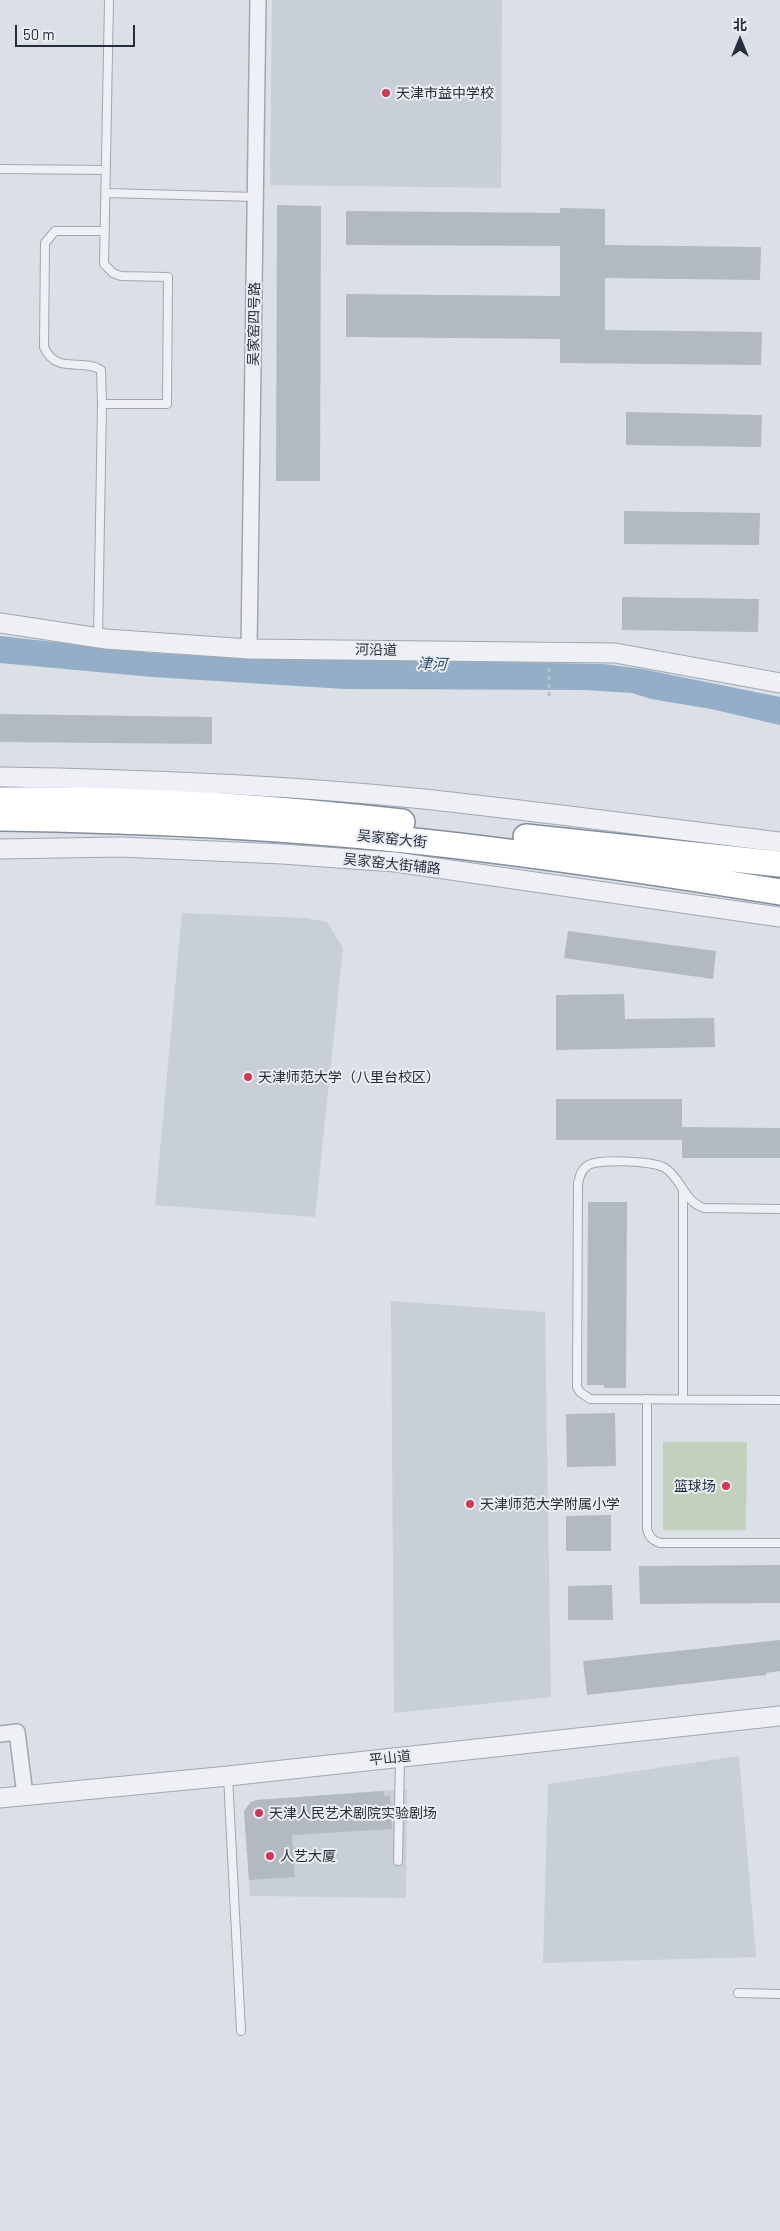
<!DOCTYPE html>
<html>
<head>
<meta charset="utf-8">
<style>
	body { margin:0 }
	#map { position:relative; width:780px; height:2231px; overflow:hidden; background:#dbe0e6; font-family:Barlow,"Noto Sans SC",sans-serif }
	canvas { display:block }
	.north { position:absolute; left:715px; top:15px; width:50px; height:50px; -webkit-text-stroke:4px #eaeef4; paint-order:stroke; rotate:0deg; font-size:14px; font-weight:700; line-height:20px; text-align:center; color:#252e3d }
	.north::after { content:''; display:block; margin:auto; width:18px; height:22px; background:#252e3d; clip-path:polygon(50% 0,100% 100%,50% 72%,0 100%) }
	.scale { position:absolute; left:15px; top:25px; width:120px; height:22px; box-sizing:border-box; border:2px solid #252e3d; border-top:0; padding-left:6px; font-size:15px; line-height:18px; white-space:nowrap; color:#252e3d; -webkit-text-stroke:4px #eaeef4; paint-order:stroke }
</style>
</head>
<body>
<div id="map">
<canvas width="780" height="2231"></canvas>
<div class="north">北</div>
<div class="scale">50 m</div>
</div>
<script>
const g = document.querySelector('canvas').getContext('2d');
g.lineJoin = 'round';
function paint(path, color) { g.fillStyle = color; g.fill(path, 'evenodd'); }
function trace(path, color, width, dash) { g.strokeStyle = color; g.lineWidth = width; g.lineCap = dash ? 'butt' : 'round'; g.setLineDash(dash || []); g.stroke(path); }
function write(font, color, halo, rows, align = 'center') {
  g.font = font + ' Barlow,"Noto Sans SC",sans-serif'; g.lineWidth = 4; g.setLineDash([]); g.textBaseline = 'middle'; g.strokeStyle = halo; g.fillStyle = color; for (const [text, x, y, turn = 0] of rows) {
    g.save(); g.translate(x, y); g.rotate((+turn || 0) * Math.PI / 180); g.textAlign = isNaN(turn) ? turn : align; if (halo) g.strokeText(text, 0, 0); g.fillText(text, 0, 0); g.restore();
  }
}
paint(new Path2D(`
	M272 0H502L501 188 270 185Z
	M182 913 306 918 327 922 343 948 315 1217 155 1205Z
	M391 1301 545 1312 551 1697 394 1713Z
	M739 1756 756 1957 543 1963 548 1784Z
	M407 1789 406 1898 250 1896 244 1811 251 1802 257 1800Z`), '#c9cfd8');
paint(new Path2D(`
	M663 1442H747L746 1530H663Z`), '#c1d1bc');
paint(new Path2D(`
	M0 636 153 653 228 657 604 664 642 669 780 697V725L711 709 651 699 632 693 585 690 345 689 152 677 0 663Z`), '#94aec8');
paint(new Path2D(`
	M277 205 321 206 320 481H276Z
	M560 208 605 209V245L761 247 760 280 605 278V330L762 332 761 365 560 363V339L346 337V294L560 296V246L346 245V211L560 213Z
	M626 412 762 415 761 447 626 445Z
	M624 511 760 513 759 545 624 544Z
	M622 597 759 599 758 632 622 630Z
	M0 714 212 717V744L0 742Z
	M568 931 716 951 713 979 564 958Z
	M624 994 625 1019 714 1018 715 1047 556 1050V995Z
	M556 1099H682V1127L780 1128V1158H682V1140H556Z
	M588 1202H627L626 1388H604V1385H587Z
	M615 1413 616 1466 567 1467 566 1414Z
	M611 1515V1551H566V1516Z
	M780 1565V1603L640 1604 639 1566Z
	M612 1585 613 1620H568V1586Z
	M780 1640V1671L766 1673V1675L587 1695 583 1661Z
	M384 1791V1796H390L392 1829 292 1835 295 1877 249 1880 244 1811 251 1802 257 1800Z`), '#b2b9c3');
const service = new Path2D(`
	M0 169 106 170
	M106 193 256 197
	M102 404 101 370C83 358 56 375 44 347L45 243 55 231H105
	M98 638 102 404H167L168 277 121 276 113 273 104 264 109 0
	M780 1209 704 1208C684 1202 682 1179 665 1168 655 1161 596 1158 587 1166 581 1170 580 1176 578 1183L577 1387 580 1392 590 1399 780 1400
	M647 1399V1529C649 1537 652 1540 660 1543H780
	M683 1399V1190
	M228 1776 241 2031
	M398 1861 400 1757
	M738 1993 780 1994`);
const minor = new Path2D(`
	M249 649 258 0
	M0 1734 17 1732 25 1795`);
const tertiary = new Path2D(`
	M0 623 106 639 249 649 615 653 780 683
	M0 777C142 779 283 785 424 799 543 812 662 828 780 842
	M0 849 120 847 282 854 395 862 780 917
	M0 1798 228 1776 780 1716`);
const trunk = new Path2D(`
	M0 800C134 798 269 807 402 822
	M0 818C135 820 271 826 405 840 531 853 656 872 780 892
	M526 837 780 864`);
trace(service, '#a1a7b0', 10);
trace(minor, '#a1a7b0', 18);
trace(tertiary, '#a1a7b0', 21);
trace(trunk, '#828d9d', 28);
trace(new Path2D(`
	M549 668V698`), '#babec5', 3, [4, 4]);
trace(service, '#eef0f5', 8);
trace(minor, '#eef0f5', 15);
trace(tertiary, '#eef0f5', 19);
trace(trunk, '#fff', 25);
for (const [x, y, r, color] of [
	[386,93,5,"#d33852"],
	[248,1077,5,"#d33852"],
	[726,1486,5,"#d33852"],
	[470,1504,5,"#d33852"],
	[259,1813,5,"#d33852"],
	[270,1856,5,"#d33852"]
]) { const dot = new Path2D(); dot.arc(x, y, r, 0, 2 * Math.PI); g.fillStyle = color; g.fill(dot); trace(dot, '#eaeef4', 2); }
write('14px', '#252e3d', '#eaeef4', [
	["天津市益中学校",396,93],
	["天津师范大学（八里台校区）",258,1077],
	["篮球场",716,1486,"right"],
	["天津师范大学附属小学",480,1504],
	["天津人民艺术剧院实验剧场",269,1813],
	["人艺大厦",280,1856]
], 'left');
write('14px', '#252e3d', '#eaeef4', [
	["吴家窑四号路",254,324,-89],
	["河沿道",376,650,1],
	["吴家窑大街",392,839,6],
	["吴家窑大街辅路",392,864,6],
	["平山道",390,1758,-6]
]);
write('italic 15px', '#2d4d72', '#eaeef4', [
	["津河",432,664,2]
]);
</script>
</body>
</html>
